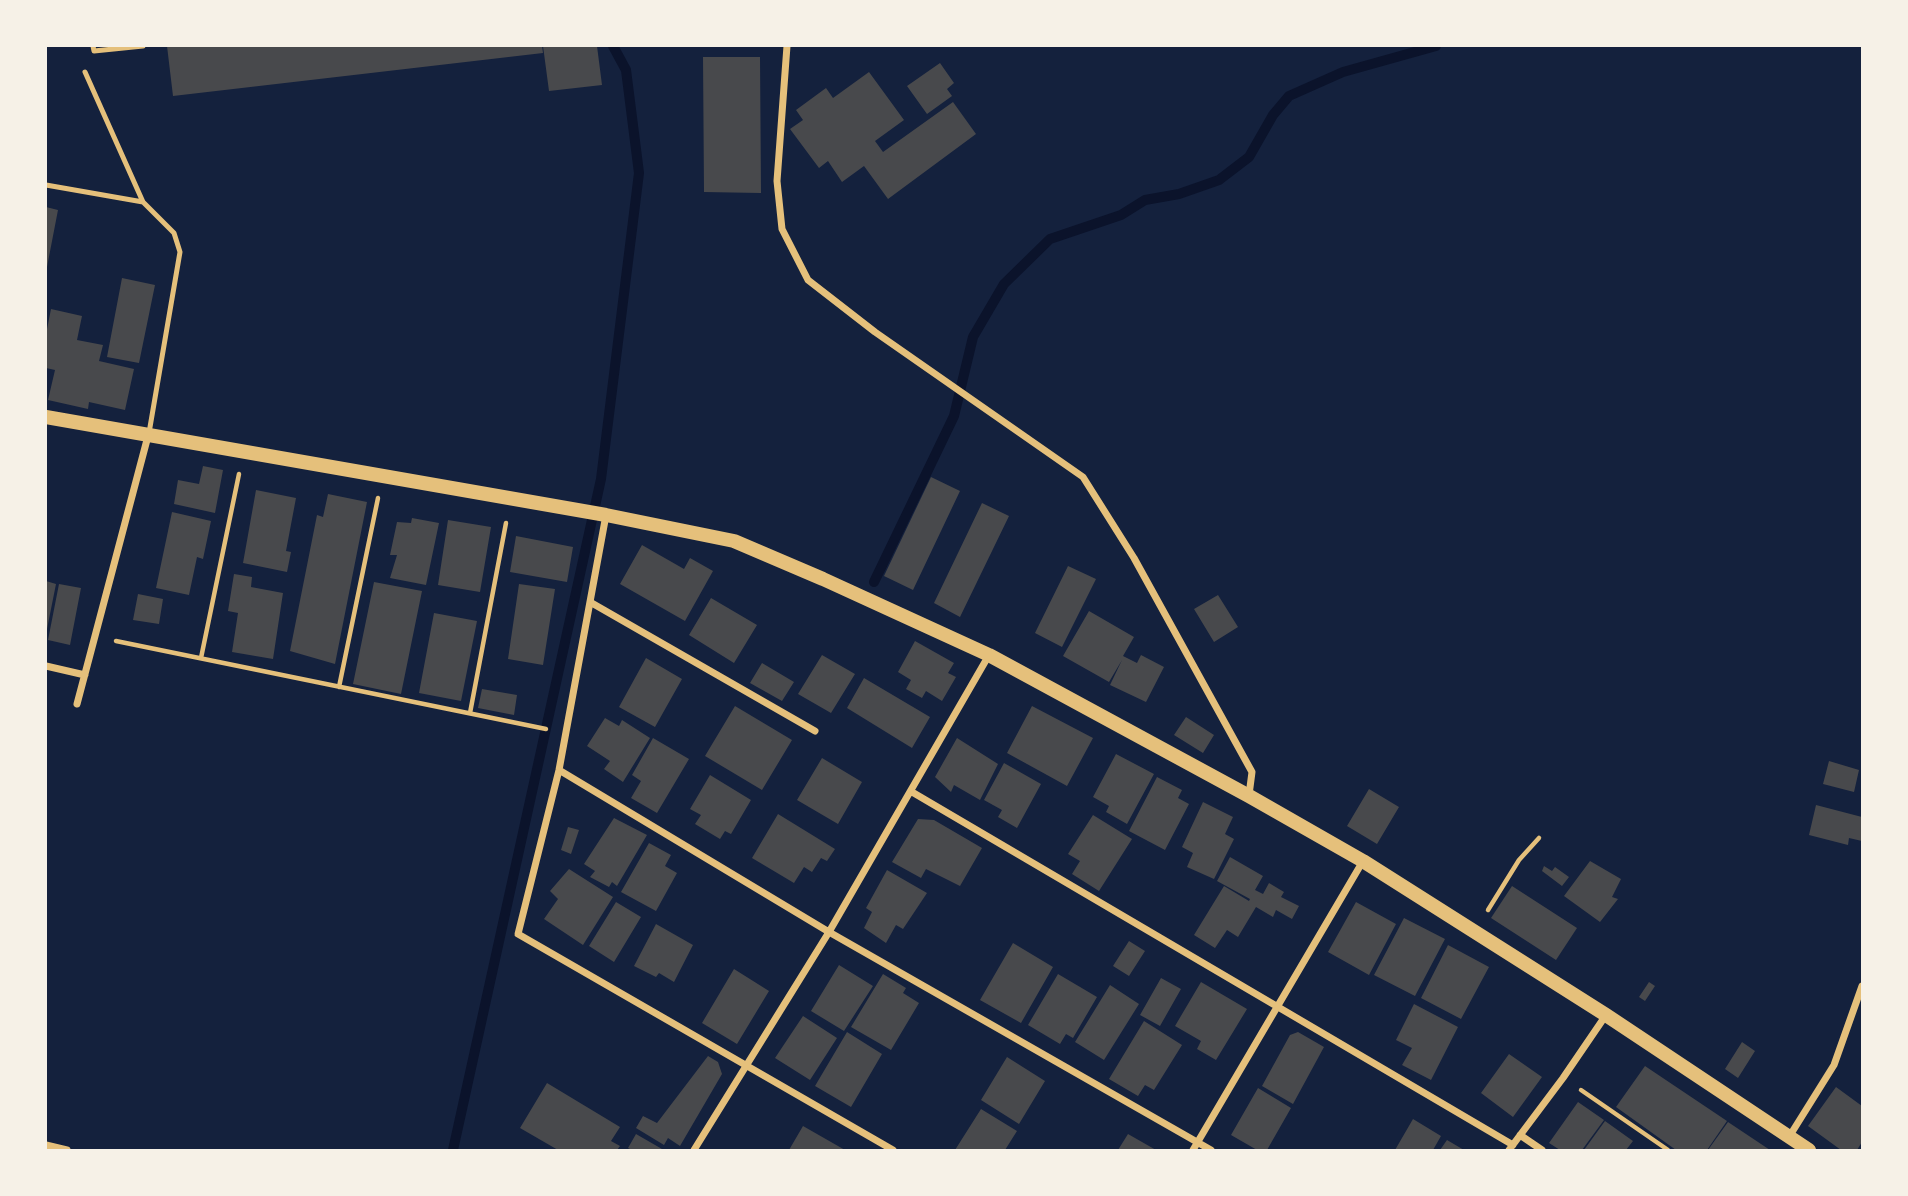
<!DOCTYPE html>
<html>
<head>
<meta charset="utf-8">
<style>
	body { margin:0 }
	#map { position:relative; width:1908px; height:1196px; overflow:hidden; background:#14213d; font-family:"Source Sans 3",sans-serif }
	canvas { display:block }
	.frame { position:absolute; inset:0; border:47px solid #f6f1e7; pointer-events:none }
</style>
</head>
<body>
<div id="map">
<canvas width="1908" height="1196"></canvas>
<div class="frame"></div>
</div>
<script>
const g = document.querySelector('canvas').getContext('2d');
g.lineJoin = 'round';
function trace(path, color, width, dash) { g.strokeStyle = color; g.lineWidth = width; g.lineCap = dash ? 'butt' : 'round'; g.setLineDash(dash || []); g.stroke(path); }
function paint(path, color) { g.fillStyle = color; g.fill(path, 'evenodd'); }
trace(new Path2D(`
	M874 582 954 416 973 337 1004 284 1050 239 1121 215 1145 200 1179 194 1219 180 1249 157 1273 115 1289 96 1343 72 1436 46
	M453 1150 601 479 639 173 626 70 613 46`), '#0b132b', 10);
paint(new Path2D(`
	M167 46H542L543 53 173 96Z
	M543 46H597L602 85 549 91Z
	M703 57H760L761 193 704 192Z
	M940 63 954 83 947 89 952 96 927 114 907 86Z
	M869 72 904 120 875 141 883 152 953 102 976 134 888 199 864 166 842 182 828 161 819 168 790 129 803 120 796 110 826 88 833 98Z
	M46 207 58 210 47 267H46Z
	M122 278 155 285 139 363 107 357Z
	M51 309 82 316 77 340 103 345 99 361 134 369 125 410 89 402 88 409 48 400 55 370 46 368V334Z
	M203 466 223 470 215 513 174 504 178 480 199 484Z
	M931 477 960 491 913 590 884 576Z
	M256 490 296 498 286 551 291 552 287 572 243 563Z
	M328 494 367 502 335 664 290 651 317 515 323 517Z
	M982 503 1009 516 960 617 934 603Z
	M172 512 211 521 203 559 197 557 189 595 156 588Z
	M412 518 439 523 426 585 390 578 397 555H390L397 522 411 523Z
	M448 520 491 527 480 592 438 585Z
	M516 536 573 547 567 582 510 572Z
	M642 545 684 569 690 558 713 571 685 621 620 584Z
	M1068 566 1096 579 1062 647 1035 633Z
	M234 574 252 577 251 587 283 593 273 659 232 652 238 613 228 611Z
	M46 581 56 584 47 629H46Z
	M374 582 422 591 401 694 353 684Z
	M59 584 81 588 70 645 48 640Z
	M519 584 555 589 543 665 508 659Z
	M138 594 163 599 159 624 133 620Z
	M1218 595 1238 627 1214 642 1194 609Z
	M711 598 757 625 734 663 689 635Z
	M1089 611 1134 637 1123 656 1137 663 1141 655 1164 667 1146 702 1110 685 1122 660 1109 682 1063 656Z
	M434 613 477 621 461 701 419 693Z
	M915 641 954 663 948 673 956 677 942 701 926 691 922 698 906 689 911 680 898 672Z
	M822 655 855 674 831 713 798 694Z
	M646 658 682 679 655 727 619 707Z
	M762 663 794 682 782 701 750 683Z
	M864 678 930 717 912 748 847 708Z
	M482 689 517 695 514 715 478 708Z
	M735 706 792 740 762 790 705 756Z
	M1032 706 1093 738 1067 786 1007 753Z
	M1186 717 1214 735 1203 753 1174 735Z
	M605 718 619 726 622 720 650 738 623 782 604 769 610 761 587 746Z
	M653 738 689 759 657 813 631 798 641 781 632 775Z
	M957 738 998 764 980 800 954 785 951 792 935 777Z
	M1116 754 1154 774 1127 824 1106 812 1109 806 1093 797Z
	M822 758 862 782 838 824 797 800Z
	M1829 761 1859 770 1854 792 1823 784Z
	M1004 763 1041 784 1017 828 998 817 1002 810 984 800Z
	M710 775 751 800 731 834 725 831 720 839 695 824 701 815 690 809Z
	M1157 777 1182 790 1178 798 1189 804 1165 850 1129 831Z
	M1369 789 1399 807 1377 844 1347 826Z
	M1203 802 1233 817 1225 834 1234 839 1214 879 1187 867 1193 853 1182 847Z
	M1816 805 1862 817V841L1849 838 1848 845 1809 835Z
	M778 814 835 849 827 861 821 858 812 872 804 867 794 883 752 858Z
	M1093 815 1132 839 1099 891 1072 874 1080 861 1068 854Z
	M614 818 647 835 617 886 612 882 609 887 590 877 595 871 584 864Z
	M918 819 934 820 982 848 960 886 926 869 921 878 892 862Z
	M568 827 579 830 571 854 561 850Z
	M649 843 671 855 665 866 677 873 656 911 621 892Z
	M1230 857 1263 876 1255 890 1263 894 1269 883 1284 892 1281 897 1299 906 1292 919 1276 910 1273 917 1256 907 1238 937 1227 930 1215 948 1194 935 1224 886 1249 901 1250 899 1217 881Z
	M1590 861 1621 879 1612 897 1618 899 1600 922 1564 896Z
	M1544 866 1552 871 1555 867 1569 877 1562 886 1542 871Z
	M569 869 613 897 583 945 544 919 558 899 550 891Z
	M887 870 927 893 903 929 896 925 886 943 864 928 872 912 866 908Z
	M1512 886 1577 928 1556 960 1491 918Z
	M616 902 641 917 614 962 589 946Z
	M1356 902 1396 924 1369 975 1328 952Z
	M1404 918 1445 939 1415 996 1374 975Z
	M656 924 693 945 674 982 659 973 656 977 634 966Z
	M1129 941 1145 951 1129 976 1113 966Z
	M1013 943 1053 967 1021 1023 980 1000Z
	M1448 945 1489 967 1461 1019 1421 998Z
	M839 965 873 986 844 1031 811 1011Z
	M734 969 769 991 737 1044 702 1023Z
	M883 974 906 988 903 993 919 1003 891 1050 851 1027Z
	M1058 974 1097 997 1073 1038 1066 1034 1060 1044 1028 1025Z
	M1161 978 1181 989 1160 1026 1140 1015Z
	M1201 982 1247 1009 1216 1060 1197 1049 1201 1041 1175 1026Z
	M1649 982 1655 986 1645 1001 1639 997Z
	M1110 985 1139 1004 1104 1060 1075 1042Z
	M1414 1004 1458 1027 1431 1080 1402 1065 1412 1048 1396 1040Z
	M803 1016 837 1038 810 1080 775 1058Z
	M1144 1021 1182 1045 1154 1090 1145 1085 1138 1096 1109 1079Z
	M847 1032 882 1054 851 1107 815 1086Z
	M1298 1032 1324 1047 1293 1104 1262 1086 1290 1035Z
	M1742 1042 1755 1051 1738 1078 1725 1069Z
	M1509 1054 1542 1077 1513 1117 1481 1093Z
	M708 1056 718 1062 722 1074 680 1146 668 1138 664 1145 636 1128 643 1116 657 1123Z
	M1007 1057 1045 1081 1019 1124 981 1100Z
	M1645 1066 1727 1121 1707 1150H1676L1616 1107Z
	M547 1083 620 1127 611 1141 620 1146 617 1150H558L520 1128Z
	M1836 1087 1862 1106V1142L1857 1150H1841L1808 1126Z
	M1258 1088 1291 1108 1267 1150H1257L1231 1135Z
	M1578 1102 1604 1120 1582 1150H1560L1549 1143Z
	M981 1109 1017 1131 1005 1150H955Z
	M1413 1119 1441 1136 1433 1150H1395Z
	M1605 1121 1633 1141 1626 1150H1584Z
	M1728 1122 1770 1150H1708Z
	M803 1126 845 1150H789Z
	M636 1134 662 1149 661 1150H632L628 1148Z
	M1128 1134 1156 1150H1118Z
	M1447 1140 1464 1150H1440Z`), '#48494c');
trace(new Path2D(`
	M116 641 546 729
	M201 658 239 474
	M339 687 378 498
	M470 713 506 523
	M1488 910 1519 860 1539 838
	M1581 1090 1668 1150`), '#e5c07b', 4.5);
trace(new Path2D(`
	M93 46 94 51 143 46
	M85 72 143 202 174 233 180 252 149 433
	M46 185 143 202`), '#e5c07b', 5);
trace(new Path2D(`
	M787 46 777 181 782 229 808 280 875 332 1083 477 1134 558 1252 772 1249 795
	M606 515 559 770 518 934 893 1150
	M590 602 815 731
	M46 666 85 675
	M77 704 148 436
	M559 770 829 932 1211 1150
	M912 792 1513 1145
	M1520 1135 1542 1150
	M1789 1137 1834 1065 1862 986
	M46 1145 67 1150
	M694 1150 829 932 989 655
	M1193 1150 1363 861
	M1509 1150 1563 1078 1606 1015`), '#e5c07b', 7);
trace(new Path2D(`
	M46 417 606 515 734 541 823 579 989 655 1249 796 1363 861 1606 1015 1809 1150`), '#e5c07b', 14);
</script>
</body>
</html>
